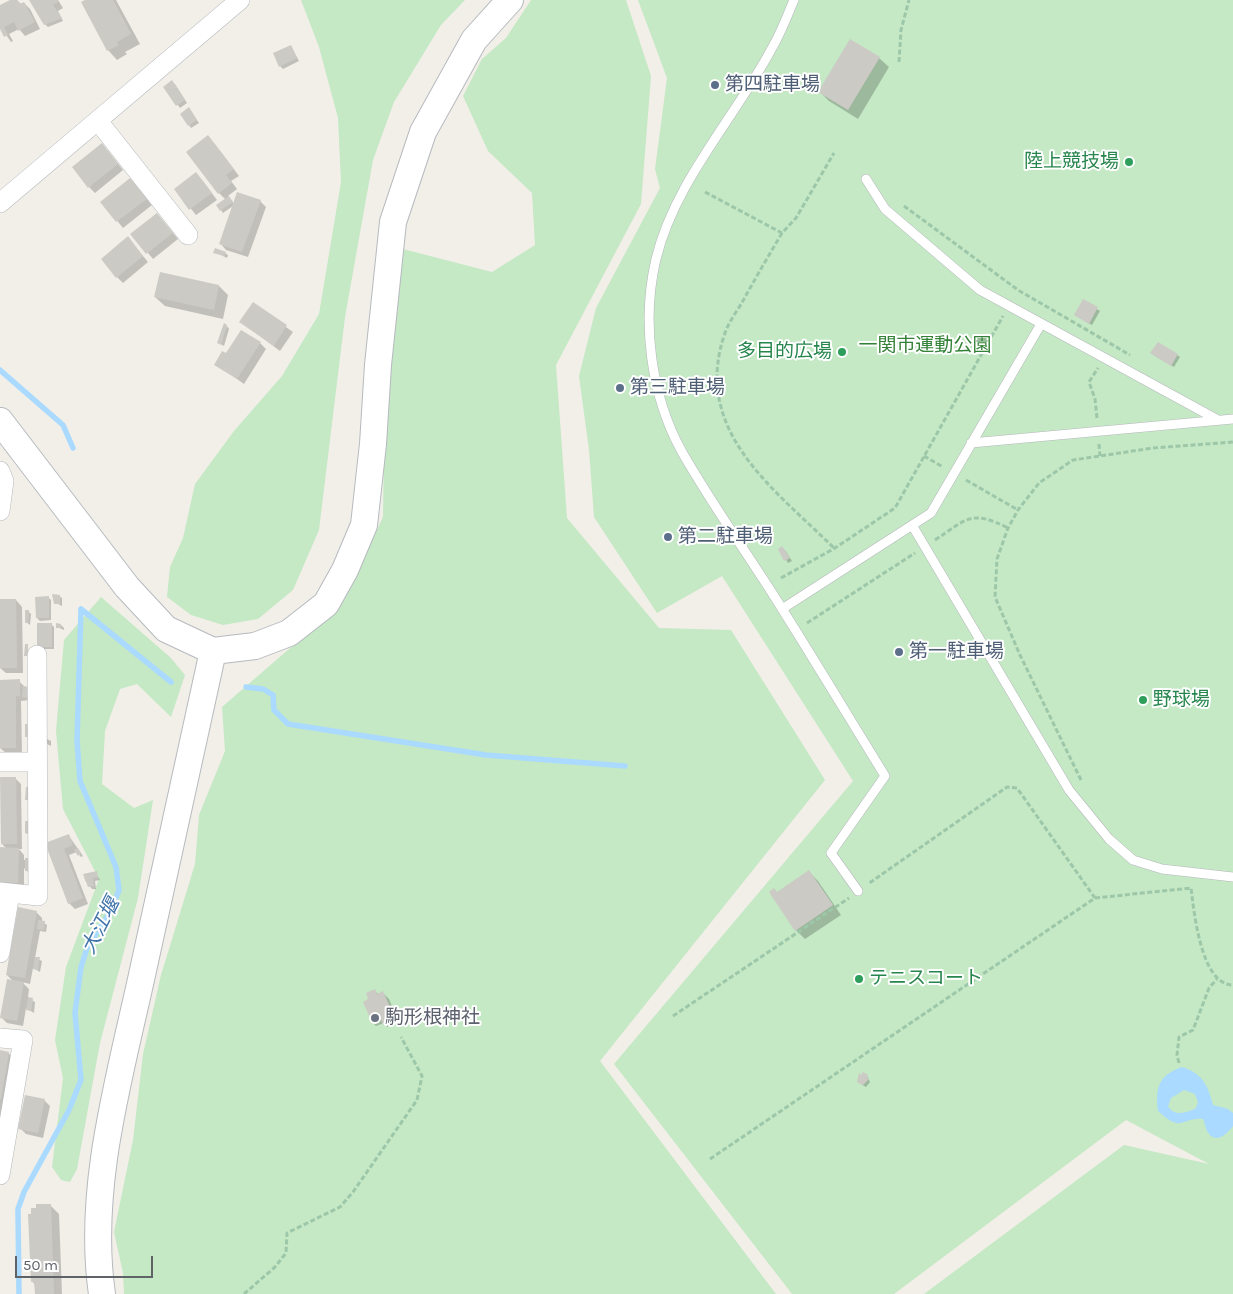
<!DOCTYPE html>
<html>
<head>
<meta charset="utf-8">
<style>
	body { margin:0 }
	#map { position:relative; width:1233px; height:1294px; overflow:hidden; background:#f1efe8; font-family:Karla,sans-serif }
	canvas { display:block }
	.scale { position:absolute; left:15px; top:1256px; width:138px; height:22px; box-sizing:border-box; border:2px solid #5f6368; border-top:0; padding-left:6px; font-size:15px; line-height:18px; white-space:nowrap; color:#5f6368; -webkit-text-stroke:4px #fff; paint-order:stroke }
</style>
</head>
<body>
<div id="map">
<canvas width="1233" height="1294"></canvas>
<div class="scale">50 m</div>
</div>
<script>
const g = document.querySelector('canvas').getContext('2d');
g.lineJoin = 'round';
function paint(path, color) { g.fillStyle = color; g.fill(path, 'evenodd'); }
function trace(path, color, width, dash) { g.strokeStyle = color; g.lineWidth = width; g.lineCap = dash ? 'butt' : 'round'; g.setLineDash(dash || []); g.stroke(path); }
function write(font, color, halo, rows, align = 'center') {
  g.font = font + ' Karla,"Noto Sans JP",sans-serif'; g.lineWidth = 4; g.setLineDash([]); g.textBaseline = 'middle'; g.strokeStyle = halo; g.fillStyle = color; for (const [text, x, y, turn = 0] of rows) {
    g.save(); g.translate(x, y); g.rotate((+turn || 0) * Math.PI / 180); g.textAlign = isNaN(turn) ? turn : align; if (halo) g.strokeText(text, 0, 0); g.fillText(text, 0, 0); g.restore();
  }
}
paint(new Path2D(`
	M301 0H465L441 25 394 102 373 160 345 317 319 530 293 590 258 619 223 625 191 615 167 597 170 567 183 538 195 484 234 431 282 376 319 314 341 182 338 118 319 47Z
	M531 0H626L651 76 641 204 556 365 567 518 659 628 731 630 825 780 600 1061 776 1294H124L123 1273 114 1232 133 1140 143 1054 161 975 195 864 199 815 225 751 222 707 304 636 346 595 383 517 385 380 399 248 492 272 535 245 532 193 488 151 463 96 482 59 506 38Z
	M638 0H1233V1294H924L1124 1145 1209 1164 1126 1120 894 1294H792L614 1064 853 781 722 576 657 613 594 517 589 450 579 376 596 308 660 188 655 169 667 78Z
	M101 597 171 658 185 675 171 717 137 684 120 689 105 731 102 784 134 808 153 800 138 898 100 1043 77 1169 70 1182 61 1180 52 1167 63 1078 55 1040 66 967 99 879 63 809 56 731 64 640Z`), '#c5e8c5');
paint(new Path2D(`
	M1182 1067C1202 1073 1208 1085 1213 1105L1228 1109 1233 1113V1126C1226 1135 1215 1145 1207 1131 1205 1127 1205 1123 1203 1119 1180 1117 1183 1134 1158 1111 1155 1087 1159 1075 1182 1067ZM1184 1090 1195 1094 1198 1102 1196 1108C1187 1113 1174 1117 1168 1106L1171 1098Z`), '#aadaff');
paint(new Path2D(`
	M13 0H17L22 5 24 3 30 9 40 29 25 36 19 29 9 34 13 41 11 42 0 26V7Z
	M31 0H58L63 8 58 11 63 21 48 27 42 21Z
	M88 0H116L140 44 125 52 127 54 117 60 108 50Z
	M291 46 299 61 283 69 280 66Z
	M879 58 889 67 858 119 829 101 820 92Z
	M175 84 187 103 180 108 165 87Z
	M191 111 199 123 191 128 189 125Z
	M214 143 239 176 231 181 237 189 228 196 234 204 260 201 266 207 248 257 226 250 220 243 233 206 223 213 221 210 226 200 219 193Z
	M108 151 123 170 95 193 89 187Z
	M130 179 152 205 123 228 102 202Z
	M202 180 217 200 196 215 176 190Z
	M163 221 178 239 153 259 132 234Z
	M128 238 148 262 123 283 117 277Z
	M215 252 225 253 228 255 227 258Z
	M161 273 219 286 228 295 223 319 165 306 155 297Z
	M1083 300 1100 311 1092 325 1075 315Z
	M253 304 293 332 280 351 241 322Z
	M227 326 229 329 224 346 219 343Z
	M260 343 266 349 244 384 216 364 226 355Z
	M1177 355 1180 357 1174 367 1155 356Z
	M780 549 785 550 792 561 788 563Z
	M59 596 62 598V606L56 603Z
	M48 597 51 600V620L40 621 37 618Z
	M16 600 22 607 23 673H6L0 668V601Z
	M28 611 31 614 30 625 26 622Z
	M51 624 54 627V649H41Z
	M61 625 64 628V630L57 627Z
	M0 681H19L25 687 30 700 21 701 22 753H6L0 748Z
	M45 738 51 741V746L45 743Z
	M15 778 21 784 22 849H19L24 855V860H28L29 873 24 868V888L0 883V849H7L2 844Z
	M69 836 83 856 81 857 77 852 69 855 88 904 75 909 69 903 47 844Z
	M809 872 818 881 841 915 805 939 796 930 770 892 778 893Z
	M96 873 100 880 95 881 96 889H92L85 880 84 875Z
	M36 912 42 918V922L47 925 46 932 40 931 35 958 42 961 40 972 33 968 30 984 22 982 29 989 28 998 35 1002 34 1013 26 1008 23 1026 7 1023 1 1017 14 982 7 975Z
	M374 990 378 994 383 993 389 999 394 1011 395 1017 389 1019 391 1025 387 1027 384 1023 376 1026 374 1024 370 1000Z
	M0 1052 8 1053 18 1062 0 1151Z
	M867 1076 870 1082 866 1087 861 1084Z
	M44 1100 50 1106 43 1138 26 1134 20 1128Z
	M50 1205 59 1214 62 1294H36L35 1285 32 1281Z`), '#0003');
trace(new Path2D(`
	M0 370 63 425 73 448
	M81 609 171 682
	M246 687 263 689 273 695 274 710 288 724 486 755 625 766
	M19 1294 18 1209 24 1192 69 1110 81 1080 75 1013 81 967 87 948 111 911 119 890 116 867 80 781 77 741 81 609`), '#aadaff', 5.5);
paint(new Path2D(`
	M10 0H17L20 4 24 2 35 22 18 31 14 22 4 27 8 35 4 37 0 29V5Z
	M29 0H57L58 2 53 5 62 18 44 25Z
	M85 0H113L131 34 117 42 119 45 107 51 81 2Z
	M850 39 880 57 848 110 818 92Z
	M291 45 297 58 279 67 273 53Z
	M172 80 185 100 176 106 163 87Z
	M189 107 197 120 188 126 180 114Z
	M208 135 234 169 226 175 232 183 218 194 186 152Z
	M102 143 118 164 88 188 72 167Z
	M196 172 212 193 189 210 174 189Z
	M130 178 147 199 116 222 100 202Z
	M237 192 261 200 242 252 219 244Z
	M229 196 233 202 220 211 216 205Z
	M157 213 173 233 146 254 130 234Z
	M128 236 143 256 116 278 101 259Z
	M215 248 226 252 224 256 213 253Z
	M160 272 219 285 214 310 154 297Z
	M1083 299 1098 307 1089 324 1074 315Z
	M253 302 287 325 274 346 239 322Z
	M224 323 227 325 221 345 217 343Z
	M241 330 261 342 237 379 214 365 222 351 226 353Z
	M1158 342 1178 354 1171 366 1150 353Z
	M782 546 790 558 784 561 778 549Z
	M52 594 60 595V604H54Z
	M49 596V618H36L35 597Z
	M0 599H16L17 668H0Z
	M25 610H29L28 623H25Z
	M37 623H52V647H37Z
	M56 623 61 624V628H56Z
	M25 644H28V656H24Z
	M20 679V696H16V748H0V680Z
	M23 686 29 687 28 698 22 697Z
	M25 724H29V737H25Z
	M0 777H16L17 844H1Z
	M26 787H29V800H25Z
	M25 821H29L28 834 25 833Z
	M69 834 73 845 64 849 83 898 68 904 45 843Z
	M0 847 19 848 18 883 0 882Z
	M78 848 81 853 78 856 74 850Z
	M25 858H29V871H25Z
	M809 870 833 905 795 931 769 892 774 888 777 892Z
	M97 871 98 877 93 878 94 886 88 887 83 874Z
	M18 907 37 911 25 978 6 975Z
	M38 920 45 921 44 930 37 929Z
	M35 957H40L38 970 33 969Z
	M7 979 24 982 17 1021 0 1018Z
	M375 989 377 994 383 991 393 1014 387 1017 390 1022 383 1025 381 1020 373 1024 363 1002 368 999 366 993Z
	M28 997 33 998 31 1011 26 1010Z
	M0 1050 9 1052 1 1099H0Z
	M863 1072 868 1075 867 1078 869 1079 863 1085 857 1082 859 1073 861 1075Z
	M25 1095 45 1099 38 1133 18 1129Z
	M36 1204H51L54 1294H35L34 1282H31L28 1214H31V1208H36Z`), '#cccac5');
const lane = new Path2D(`
	M794 0C787 16 781 33 772 48 735 118 675 181 656 259 641 322 651 396 682 452 710 501 744 549 774 596 812 656 848 716 885 776L831 853 858 891
	M866 179 885 209 980 290 1218 420
	M971 443 1233 419
	M912 525 1069 790 1109 839 1133 860 1162 869 1233 877
	M782 609 931 513 1041 324`);
const street = new Path2D(`
	M98 121 188 235
	M0 203 240 0
	M0 471 4 481 0 511
	M0 762H37
	M0 892 38 896 37 655
	M0 953 10 893
	M0 1038 23 1040 0 1175`);
const secondary = new Path2D(`
	M0 421 127 587 166 629 213 651C189 762 164 873 140 984 118 1083 87 1192 102 1294
	M213 651 255 646 289 633 326 604 345 570 364 525 373 444 378 365 393 222 423 132 474 40 510 0`);
trace(lane, '#b5b8bc', 10);
trace(street, '#b5b8bc', 20);
trace(secondary, '#b6babf', 28);
trace(new Path2D(`
	M899 62 901 30 909 0
	M705 192 782 233 796 218 834 153
	M904 206 1018 290 1130 355
	M782 233C769 255 756 277 744 299 738 310 729 321 725 333 691 430 773 488 834 548
	M1097 418 1095 399 1089 382 1098 368
	M1099 444 1100 456
	M924 456 943 467
	M966 480 1018 510
	M935 540C967 519 971 509 1008 528
	M781 578 835 548 895 508 1003 316
	M807 623 915 553
	M1081 780 1020 655 995 597 997 559 1008 528 1018 510 1039 483 1073 460 1153 448 1233 442
	M1095 898 1191 888C1194 912 1201 985 1233 985
	M673 1016 849 898
	M1179 1063 1177 1055 1179 1037 1193 1030 1209 988 1217 979
	M710 1159 1095 898 1017 788 1007 787 868 884
	M244 1294 275 1267 286 1253 287 1233 340 1207 353 1192 417 1100 422 1076 401 1037`), '#9cc7a9', 3, [5, 2.5]);
trace(lane, '#fff', 9);
trace(street, '#fff', 19);
trace(secondary, '#fff', 26);
for (const [x, y, r, color] of [
	[715,85,5,"#5c6f8a"],
	[1129,162,5,"#2e9e5b"],
	[842,352,5,"#2e9e5b"],
	[620,388,5,"#5c6f8a"],
	[668,537,5,"#5c6f8a"],
	[899,652,5,"#5c6f8a"],
	[1143,700,5,"#2e9e5b"],
	[859,979,5,"#2e9e5b"],
	[375,1018,5,"#6b7280"]
]) { const dot = new Path2D(); dot.arc(x, y, r, 0, 2 * Math.PI); g.fillStyle = color; g.fill(dot); trace(dot, '#fff', 2); }
write('19px', '#4e5e75', '#fff', [
	["第四駐車場",725,85],
	["第三駐車場",630,388],
	["第二駐車場",678,537],
	["第一駐車場",909,652]
], 'left');
write('19px', '#27864d', '#fff', [
	["陸上競技場",1119,162],
	["多目的広場",832,352],
	["野球場",1153,700,"left"],
	["テニスコート",869,979,"left"]
], 'right');
write('19px', '#348238', '#fff', [
	["一関市運動公園",925,346]
]);
write('19px', '#5b616d', '#fff', [
	["駒形根神社",385,1018]
], 'left');
write('italic 20px', '#4174aa', '#fff', [
	["大江堰",101,926,-63]
]);
</script>
</body>
</html>
